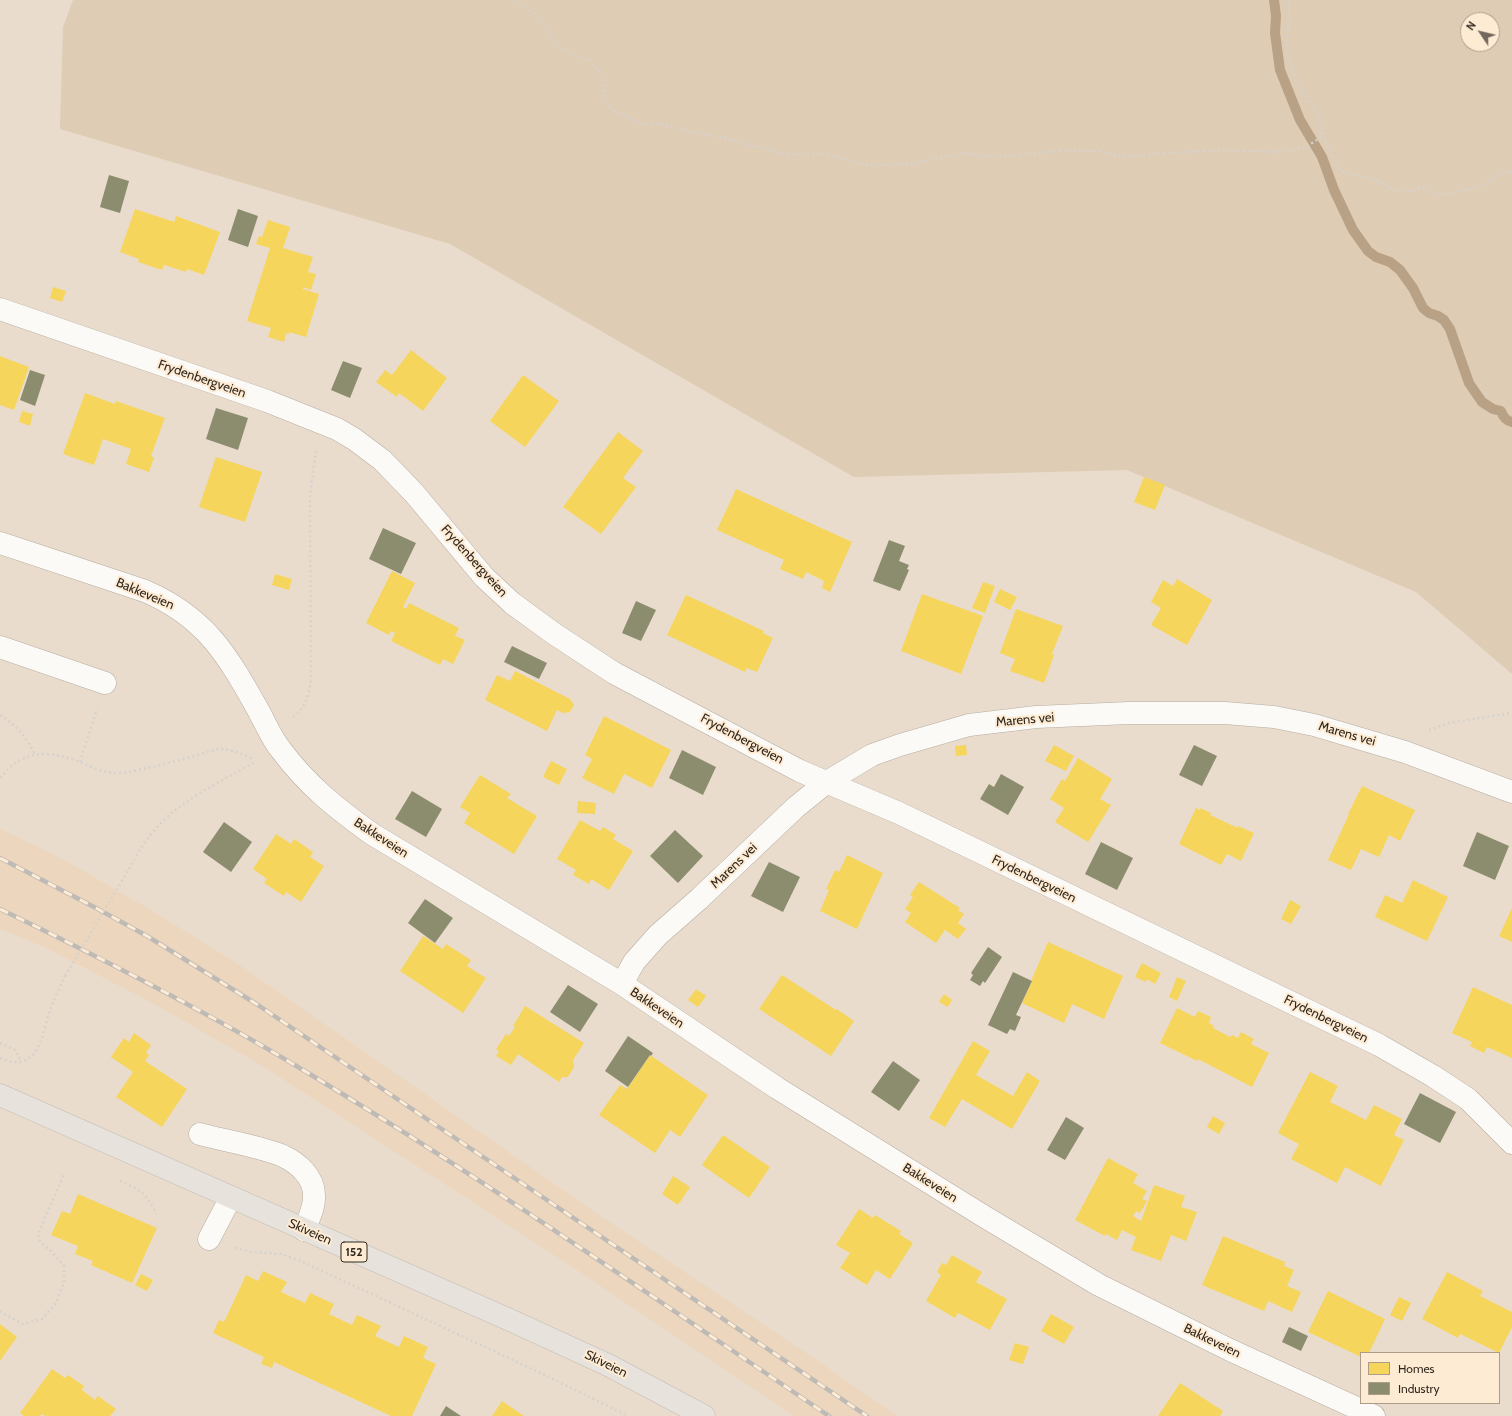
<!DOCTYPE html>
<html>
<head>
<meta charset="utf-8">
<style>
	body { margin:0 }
	#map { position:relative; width:1512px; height:1416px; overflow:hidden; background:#e9dccc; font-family:Cabin,sans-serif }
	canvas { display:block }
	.legend { position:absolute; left:1360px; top:1352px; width:140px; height:52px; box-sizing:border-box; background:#feebd4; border:1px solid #ac9d8b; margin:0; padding:5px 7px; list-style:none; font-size:12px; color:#31281d }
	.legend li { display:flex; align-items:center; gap:8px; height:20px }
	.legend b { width:20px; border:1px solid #ac9d8b }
	.north { position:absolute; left:1460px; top:12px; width:40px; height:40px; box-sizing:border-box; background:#feebd4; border:1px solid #ac9d8b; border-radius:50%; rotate:305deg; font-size:11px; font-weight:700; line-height:16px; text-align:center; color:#31281d }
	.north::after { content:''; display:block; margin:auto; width:14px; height:18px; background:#71675a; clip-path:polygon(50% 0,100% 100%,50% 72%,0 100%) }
</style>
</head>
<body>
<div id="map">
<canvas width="1512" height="1416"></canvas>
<ul class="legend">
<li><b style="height:11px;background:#f6d55c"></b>Homes</li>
<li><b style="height:11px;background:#8c8c6e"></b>Industry</li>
</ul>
<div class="north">N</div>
</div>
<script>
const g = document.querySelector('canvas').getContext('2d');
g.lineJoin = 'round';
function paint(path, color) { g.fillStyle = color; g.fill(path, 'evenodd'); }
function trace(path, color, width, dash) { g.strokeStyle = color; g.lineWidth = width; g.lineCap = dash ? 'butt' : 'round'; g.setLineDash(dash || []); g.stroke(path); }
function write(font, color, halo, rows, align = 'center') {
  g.font = font + ' Cabin,sans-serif'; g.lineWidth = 4; g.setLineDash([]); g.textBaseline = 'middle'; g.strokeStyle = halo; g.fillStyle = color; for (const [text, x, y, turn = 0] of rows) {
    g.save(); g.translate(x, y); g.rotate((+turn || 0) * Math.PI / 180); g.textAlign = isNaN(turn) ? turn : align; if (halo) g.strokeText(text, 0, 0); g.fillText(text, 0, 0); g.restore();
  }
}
paint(new Path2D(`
	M0 829 51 853 87 873 154 912 238 964 599 1215 818 1361 897 1416H794L568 1264 261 1065 149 1001 44 947 0 929Z`), '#ecd6bd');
paint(new Path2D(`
	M73 0H1512V674L1416 592 1127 470 854 477 450 244 60 129 63 27ZM1468 20H1492V44H1468Z`), '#deccb5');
paint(new Path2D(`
	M135 209 174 222 176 216 220 232 204 275 187 269 186 272 164 265 162 270 138 262 139 259 120 252Z
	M268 220 290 227 283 248 313 257 308 272 316 274 311 290 303 287V289L319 294 306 337 289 332V334L286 333 284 342 268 337 271 328 247 321 270 248 256 244 259 236 262 237Z
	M53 287 66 291 62 302 50 298Z
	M411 350 447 378 423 411 399 393 397 397 376 382 385 370 392 375Z
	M0 356 29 367 14 410 0 405Z
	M523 375 559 401 525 447 490 421Z
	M85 393 115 404 116 401 165 418 151 456 154 458 149 472 126 464 131 449 103 439 94 465 63 454Z
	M22 411 33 414 30 426 19 422Z
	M618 432 643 451 623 478 636 487 601 534 563 507Z
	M216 457 262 472 245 522 199 507Z
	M1144 477 1165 485 1155 510 1134 502Z
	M736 489 852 542 830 592 822 588 824 581 806 572 803 579 780 569 784 560 717 530Z
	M392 571 415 583 403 607 406 609 409 603 459 628 455 636 465 640 453 664 443 659 440 665 391 641 395 633 391 631 389 635 366 623Z
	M275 574 292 579 289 590 272 585Z
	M1177 579 1212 600 1187 645 1151 625 1161 608 1151 602 1163 580 1173 586Z
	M983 582 995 586 985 613 972 608Z
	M1000 589 1017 597 1010 610 994 602Z
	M922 594 983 616 961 674 901 651Z
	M686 595 764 631 763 633 773 638 757 672 747 668 745 672 667 635Z
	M1016 609 1063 626 1052 654 1054 655 1044 683 1010 671 1015 659 1000 653Z
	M515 671 570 699 574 705 570 712 563 713 557 710 547 731 485 700 497 675 510 681Z
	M604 716 671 750 652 788 624 774 614 794 582 778 592 759 585 755Z
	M966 745 967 755 956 756 955 746Z
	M1054 745 1074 756 1066 771 1045 761Z
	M1078 758 1112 779 1100 799 1111 805 1088 842 1055 822 1064 808 1050 799 1062 779 1065 781Z
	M551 761 567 769 559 785 543 777Z
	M480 775 511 794 507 798 537 816 514 854 464 823 470 813 460 807Z
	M1362 786 1415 810 1400 841 1389 835 1379 857 1361 849 1351 870 1328 860 1349 814H1348Z
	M578 801 596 803 595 814 577 813Z
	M1196 808 1200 810V808L1211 813 1210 815 1238 828V826L1254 833 1241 861 1227 854 1221 865 1179 844Z
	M580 820 600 831 603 827 616 835 613 839 633 851 609 890 591 879 589 884 573 875 576 870 557 859Z
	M276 834 291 844 294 839 313 852 310 857 324 866 301 902 286 892 284 896 264 883 267 879 253 869Z
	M847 855 883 873 857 929 820 911 829 890 826 889 835 870 839 872Z
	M1413 880 1448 897 1427 941 1375 917 1385 895 1402 903Z
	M919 882 960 908 958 910 964 914 958 923 966 929 958 939 945 930 936 943 905 922 911 913 905 909 913 897 910 895Z
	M1290 900 1301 906 1291 924 1281 919Z
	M1512 908V942L1499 936Z
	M423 936 443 949 446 944 471 960 467 966 486 978 463 1013 400 971Z
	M1048 942 1123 976 1104 1019 1072 1004 1064 1023 1022 1003 1032 981H1031Z
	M1142 963 1161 973 1155 984 1147 979 1146 982 1135 977Z
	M782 975 836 1010 837 1009 854 1021 831 1056 759 1009Z
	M1177 977 1186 981 1177 1001 1169 997Z
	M1473 987 1512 1005V1058L1487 1047 1484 1053 1470 1046 1472 1042 1452 1033Z
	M696 989 706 996 698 1007 688 1000Z
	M944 994 952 1000 948 1007 939 1002Z
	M525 1006 584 1043 573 1060 574 1067 568 1077H562L559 1082 518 1054 511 1065 496 1056 499 1051 496 1049 506 1034 509 1036 515 1027 513 1026Z
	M1177 1008 1195 1017 1198 1011 1211 1017 1209 1023 1214 1026 1213 1028 1230 1037 1232 1035 1238 1038 1241 1032 1254 1039 1251 1044 1269 1053 1252 1087 1198 1059 1197 1061 1160 1043Z
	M134 1033 151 1045 146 1053 149 1055 145 1061 187 1089 162 1127 116 1097 133 1072 111 1057 124 1038 129 1042Z
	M973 1041 990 1051 976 1075 1013 1096 1027 1072 1040 1081 1012 1129 962 1099 945 1127 929 1118Z
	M650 1055 708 1095 680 1137 670 1130 655 1153 599 1115 620 1085 627 1089Z
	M1310 1072 1338 1086 1330 1102 1366 1120 1374 1105 1402 1119 1394 1135 1404 1140 1381 1186 1345 1167 1337 1183 1291 1159 1299 1144 1278 1133Z
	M1213 1116 1225 1123 1219 1134 1207 1127Z
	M723 1135 770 1167 749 1198 702 1165Z
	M1108 1158 1138 1174 1133 1183 1147 1191 1142 1199 1147 1201 1140 1213 1136 1211 1133 1216 1141 1221 1154 1185 1185 1196 1181 1207 1197 1212 1186 1241 1171 1235 1161 1261 1131 1250 1136 1237 1122 1230 1117 1240 1106 1234 1105 1236 1075 1220Z
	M673 1176 690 1187 678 1205 662 1194Z
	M78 1194 157 1228 132 1283 91 1265 93 1261 75 1254 78 1246 51 1235 62 1211 70 1214Z
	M859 1209 873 1218 875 1215 901 1231 899 1234 913 1243 890 1279 876 1270 867 1285 840 1268 850 1253 836 1245Z
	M1223 1236 1285 1262 1284 1266 1294 1270 1287 1286 1301 1292 1292 1312 1268 1301 1264 1311 1202 1285Z
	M952 1255 982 1272 976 1282 1007 1299 990 1330 958 1313 955 1318 926 1301 941 1275 937 1272 942 1263 946 1265Z
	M263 1271 287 1282 281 1292 305 1303 310 1293 334 1304 329 1314 352 1325 357 1315 381 1326 375 1336 399 1347 404 1336 428 1347 423 1358 436 1364 412 1416H391L274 1362 272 1368 261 1364 264 1357 213 1333 219 1320 224 1322 246 1275 258 1281Z
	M1447 1272 1483 1291 1480 1296 1512 1312V1327L1499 1353 1460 1334 1458 1338 1422 1319Z
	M141 1274 153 1280 147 1291 135 1285Z
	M1328 1291 1385 1319 1369 1353H1361V1357L1308 1332Z
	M1399 1297 1411 1303 1402 1321 1390 1315Z
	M1051 1314 1074 1327 1064 1344 1041 1331Z
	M0 1324 17 1337 0 1361Z
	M1015 1343 1029 1347 1023 1364 1009 1360Z
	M52 1369 65 1378 68 1375 84 1386 82 1390 95 1400 98 1396 116 1409 110 1416H45L42 1414 40 1416H24L20 1413Z
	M1180 1383 1223 1411 1220 1416H1158Z
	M502 1401 524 1416H492Z`), '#f6d55c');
paint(new Path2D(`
	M109 175 129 181 120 213 100 207Z
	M238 209 258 216 248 247 228 240Z
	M343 361 362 368 350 398 331 390Z
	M30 370 45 375 35 406 20 400Z
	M216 408 248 418 238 450 206 439Z
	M383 528 416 543 401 574 369 559Z
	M889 540 905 546 899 561 909 565 907 569 909 570 900 591 873 581Z
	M636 601 656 610 641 641 622 633Z
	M512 646 547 663 539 679 504 662Z
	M1194 745 1217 756 1202 786 1179 775Z
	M682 750 716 767 703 795 669 778Z
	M1001 774 1024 787 1008 815 980 799 989 784 994 787Z
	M412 791 442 809 426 837 395 819Z
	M224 822 252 842 231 872 203 852Z
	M675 830 703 856 678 883 650 856Z
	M1477 832 1509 846 1495 880 1463 866Z
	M1101 842 1133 858 1117 890 1085 874Z
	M769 862 800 877 783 912 751 896Z
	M425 899 453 918 435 943 408 923Z
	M988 947 1002 957 985 983 983 981 980 986 970 980 973 975 971 973Z
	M1013 972 1032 981 1016 1015 1021 1017 1015 1031 1010 1029 1007 1034 988 1025Z
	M568 985 598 1004 580 1032 550 1012Z
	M628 1036 653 1053 651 1056 650 1055 628 1087 605 1071Z
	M893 1061 920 1080 899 1111 871 1092Z
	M1420 1093 1456 1112 1440 1143 1404 1124Z
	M1066 1117 1084 1128 1065 1160 1047 1150Z
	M1289 1327 1308 1336 1301 1351 1282 1342Z
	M446 1406 461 1416H440Z`), '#8c8c6e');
trace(new Path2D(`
	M1274 0 1276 16 1275 33 1280 70 1300 120 1322 157 1334 190 1353 230 1368 251 1376 257 1390 262 1400 270 1413 288 1423 308 1429 313 1438 316 1444 320 1450 329 1469 383 1482 402 1493 409 1501 411C1503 417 1506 421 1512 422`), '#b8a185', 10);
const minor = new Path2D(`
	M0 309 267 401 337 429 354 439 382 460 414 493 484 577 512 603 553 633 614 673 800 771 899 813 1379 1045 1433 1076 1468 1099 1512 1143
	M0 543 145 591C205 617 226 653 257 708 265 722 271 738 281 750 308 786 336 808 372 834L622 984 777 1088 985 1217 1099 1285 1230 1350 1374 1416
	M0 647 105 683
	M622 984 634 962 658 935 699 899 796 807 827 782 872 755 900 745 969 725 1036 717 1129 713H1225L1274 717 1314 725 1405 752 1512 792
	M200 1134C225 1141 259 1146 283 1156 298 1163 314 1177 314 1195 315 1207 309 1218 304 1230
	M209 1239 231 1197`);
const major = new Path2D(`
	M0 1095 510 1320 608 1365 704 1416`);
trace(minor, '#b6aca0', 23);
trace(major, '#c2bbb3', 23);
trace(new Path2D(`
	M512 0 537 15 558 46 591 62 598 68 602 75 604 99 608 106 615 111 643 124H663L690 132 720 137 777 152 796 155 816 154 829 155 865 165H890L918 163 961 153 997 157 1068 150 1082 151H1100L1118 156H1137L1165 153 1221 150 1282 152 1304 148 1323 136
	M1289 0 1287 51 1293 70 1299 85 1317 114 1327 146 1339 169 1344 172 1377 181 1390 188 1403 192H1412L1420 187H1425L1435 194 1444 195 1479 187 1503 172H1512
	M0 715C16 725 26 737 35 754
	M293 717C305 708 309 696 311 680L310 495 316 451
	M1429 730 1449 723 1512 713
	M80 762 97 709
	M0 778C24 748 49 750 82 763 93 768 105 773 117 773 127 773 138 770 147 768 171 763 195 756 218 749 231 749 241 753 252 759
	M129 869C137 854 146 839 158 826 184 798 222 781 255 762
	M0 1043 15 1050 21 1062
	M0 1058C38 1075 42 1036 50 1010 54 999 60 987 65 976
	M120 1181C140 1190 147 1193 156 1214
	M235 1248 252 1252 281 1254 301 1261 547 1376 628 1416
	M0 1311 22 1324 42 1319 56 1303 64 1282V1266L52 1252 40 1242 38 1234 64 1174`), '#d6d2cd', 2.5, [2, 3]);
trace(minor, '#fcfaf7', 22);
trace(major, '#e7e2dc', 22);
const rail = new Path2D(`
	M0 858 96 908 147 936 258 1005 867 1416
	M0 909C101 958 202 1009 298 1067 480 1176 654 1298 829 1416`);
trace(rail, '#bebab6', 4.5);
trace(rail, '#feebd4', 3, [9]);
trace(new Path2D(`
	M65 976 129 869`), '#d6d2cd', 2.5, [2, 3]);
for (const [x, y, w] of [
	[354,1252,26]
]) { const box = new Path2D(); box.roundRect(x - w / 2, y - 10, w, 20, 3); g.fillStyle = '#feebd4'; g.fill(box); trace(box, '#31281d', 1); }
write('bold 12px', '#31281d', null, [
	["152",354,1252]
]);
write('13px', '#31281d', '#feebd4', [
	["Frydenbergveien",202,379,19],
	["Frydenbergveien",474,561,48],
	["Bakkeveien",145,594,23],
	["Marens vei",1025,720,-5],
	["Marens vei",1347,734,16],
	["Frydenbergveien",742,739,28],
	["Bakkeveien",381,838,33],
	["Marens vei",734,866,-44],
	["Frydenbergveien",1034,879,26],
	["Bakkeveien",657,1008,34],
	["Frydenbergveien",1326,1019,26],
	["Bakkeveien",930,1183,32],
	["Skiveien",310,1232,24],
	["Bakkeveien",1212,1341,26],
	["Skiveien",606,1364,26]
]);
</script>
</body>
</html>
